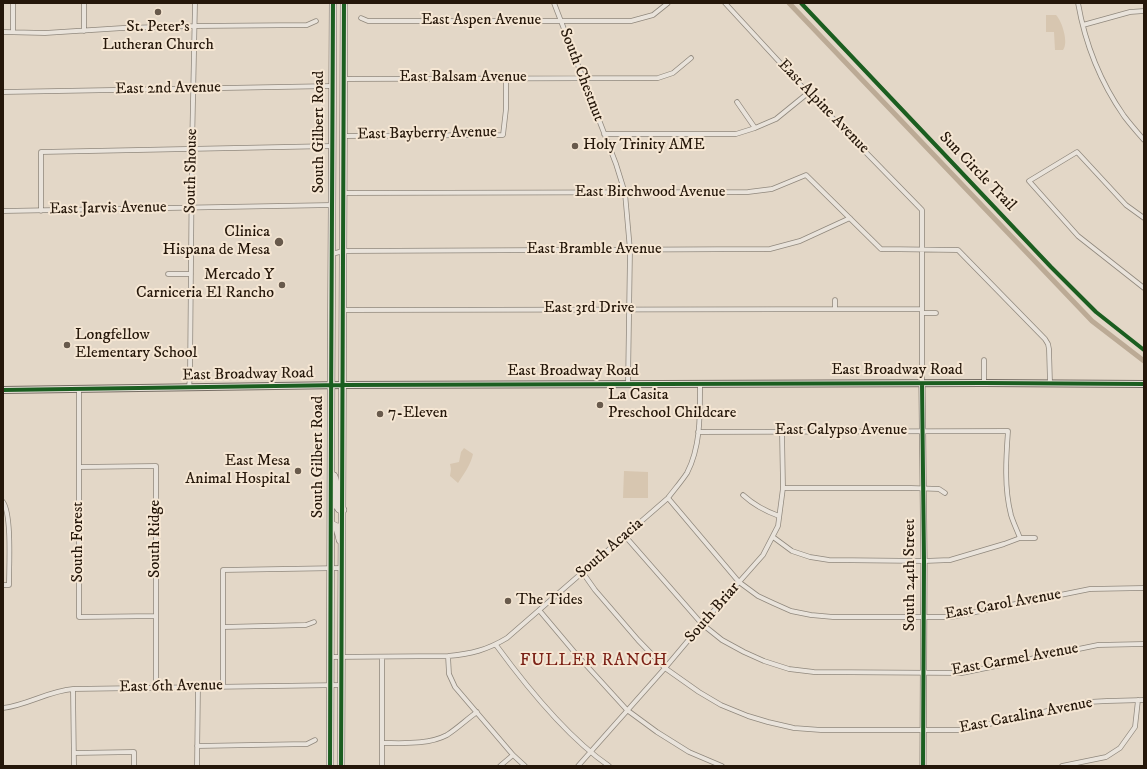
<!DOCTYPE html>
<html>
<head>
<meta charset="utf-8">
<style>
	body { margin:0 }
	#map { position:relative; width:1147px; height:769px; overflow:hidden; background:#e3d7c7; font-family:"IM FELL DW Pica",serif }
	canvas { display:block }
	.frame { position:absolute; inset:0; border:4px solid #25170a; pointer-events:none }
</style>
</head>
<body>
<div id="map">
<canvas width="1147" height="769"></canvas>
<div class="frame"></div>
</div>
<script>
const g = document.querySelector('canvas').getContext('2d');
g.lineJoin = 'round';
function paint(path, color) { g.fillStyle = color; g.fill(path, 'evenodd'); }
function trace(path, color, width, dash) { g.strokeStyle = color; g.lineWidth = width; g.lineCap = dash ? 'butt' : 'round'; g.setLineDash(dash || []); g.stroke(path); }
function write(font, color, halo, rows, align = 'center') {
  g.font = font + ' "IM FELL DW Pica",serif'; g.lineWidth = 4; g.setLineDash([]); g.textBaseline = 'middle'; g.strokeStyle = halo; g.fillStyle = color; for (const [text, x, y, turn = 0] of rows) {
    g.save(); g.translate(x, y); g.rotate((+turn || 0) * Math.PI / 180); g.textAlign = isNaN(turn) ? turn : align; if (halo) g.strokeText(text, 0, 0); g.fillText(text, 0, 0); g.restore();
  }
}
paint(new Path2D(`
	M1046 15H1056C1062 21 1069 43 1063 50H1055L1054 32H1046Z
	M464 448 473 454C471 464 464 474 458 483L450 476 451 469 450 464 459 462 461 452Z
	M624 471 648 472V498H623Z`), '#d7c6b0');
trace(new Path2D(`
	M789 3 1092 321 1144 361`), '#bbaa95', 5);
const minor = new Path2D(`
	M84 3V31
	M554 3 616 164 625 193 630 250 628 384
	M725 3 808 93 922 210V384
	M1078 3C1085 43 1101 83 1124 116 1130 124 1137 132 1144 140
	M361 18 368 21H631L653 15 668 3
	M1083 25 1130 12 1144 11
	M3 32 45 33 123 28 195 26 307 25 316 21
	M13 32V3
	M344 79 658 78 673 73 691 58
	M3 92 333 86
	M737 102 755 128
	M604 134H736L755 128 776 119 808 93
	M344 136 503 135 506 109V78
	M343 193 748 192 772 189 806 175 881 249 958 250 1045 339 1048 344 1049 349 1050 383
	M3 211 332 205
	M41 211V152L332 146
	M1144 218 1126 205 1077 152 1029 181 1078 236 1144 288
	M332 254 343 251 770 249 800 241 850 218
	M168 274H191
	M835 300V309
	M344 310 922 309
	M922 313H936
	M984 360V383
	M189 388 190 376 192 149 195 3
	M79 389V617L156 616
	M698 432 1008 431C1006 458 1004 488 1011 515 1013 522 1017 530 1020 538
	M79 467 156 466V688
	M783 488H911L939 489 945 493
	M743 495C754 505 765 511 779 516
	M668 498 739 582 758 596 773 603 791 611 811 615 833 617H951L1090 589 1144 588
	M3 502C12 515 9 567 9 585H3
	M625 536 702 624 722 640 744 652 764 661 789 669 814 672 962 673 1098 645 1144 644
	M773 537 792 551 810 557 829 560 924 561 950 560 1004 544 1020 538H1035
	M583 573 595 590 638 640 665 668 699 692 721 705 748 716 768 722 794 728 821 730H962L1088 702 1107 701 1144 700
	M539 610 576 654 627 710 657 732 689 752 722 766
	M223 627 306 625 314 622
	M496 645C526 686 567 737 609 766
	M448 656 449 674 455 687 513 755 525 766
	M330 657 448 656C471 654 487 650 507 638L668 498C674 490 681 482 687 473 701 446 700 414 700 384
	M223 686V570L342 568
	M73 689 74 766
	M3 708C28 705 48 691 73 689L341 685
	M382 743C403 743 428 745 447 735 458 728 467 719 477 712
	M197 746 307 744 315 740
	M74 753 134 752V766
	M197 766 198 687
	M382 766V657
	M500 766 513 755
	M578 766 665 668 702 624 763 555 778 526 783 488 782 432
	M1062 766 1106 757 1120 748 1135 727 1138 700`);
const tertiary = new Path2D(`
	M922 384 924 561 923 766`);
const secondary = new Path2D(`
	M3 390 343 385 984 383 1144 384`);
const primary = new Path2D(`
	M334 476C338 486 332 501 339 509L343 510
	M331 524 337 527 340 540
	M330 766C331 512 331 257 333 3
	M341 766 344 3`);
trace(minor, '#90887d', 5.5);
trace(tertiary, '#90887d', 7);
trace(secondary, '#766d64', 8);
trace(primary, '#766d64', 8);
trace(minor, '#e9e3db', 4);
trace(tertiary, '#e9e3db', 5.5);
trace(secondary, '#e9e3db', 6);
trace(primary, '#e5ded5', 7);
trace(new Path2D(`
	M801 3 1051 267 1096 312 1144 350
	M922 384 924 561 923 766
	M3 390 343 385 984 383 1144 384
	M330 766C331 512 331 257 333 3
	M341 766 344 3`), '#1b5e20', 4);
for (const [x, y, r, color] of [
	[158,12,4,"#685a4c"],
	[575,146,4,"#685a4c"],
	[279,242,5,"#685a4c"],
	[282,285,4,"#685a4c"],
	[67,345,4,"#685a4c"],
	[600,405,4,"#685a4c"],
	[380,414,4,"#685a4c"],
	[298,471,4,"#685a4c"],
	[508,601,4,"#685a4c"]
]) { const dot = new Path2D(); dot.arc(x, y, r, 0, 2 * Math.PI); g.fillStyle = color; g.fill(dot); trace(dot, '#f5e6d3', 1.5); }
write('16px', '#25170a', '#f5e6d3', [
	["East Aspen Avenue",481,21],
	["South Chestnut",581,75,69],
	["East Balsam Avenue",463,78],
	["East 2nd Avenue",168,89,-1],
	["East Alpine Avenue",823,107,46],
	["South Gilbert Road",320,132,-90],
	["East Bayberry Avenue",427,134,-1],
	["South Shouse",192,171,-89],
	["Sun Circle Trail",977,172,46],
	["East Birchwood Avenue",650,193],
	["East Jarvis Avenue",108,209,-1],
	["East Bramble Avenue",594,250],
	["East 3rd Drive",589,309],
	["East Broadway Road",897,371],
	["East Broadway Road",573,372],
	["East Broadway Road",248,375,-1],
	["East Calypso Avenue",841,431],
	["South Gilbert Road",319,457,-90],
	["South Ridge",156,539,-90],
	["South Forest",79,542,-90],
	["South Acacia",610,549,-41],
	["South 24th Street",911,575,-90],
	["East Carol Avenue",1003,605,-10],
	["South Briar",713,613,-49],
	["East Carmel Avenue",1015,660,-10],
	["East 6th Avenue",171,687,-1],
	["East Catalina Avenue",1026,716,-11]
]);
write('16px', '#25170a', '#f5e6d3', [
	["St. Peter's",158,28,"center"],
	["Lutheran Church",158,46,"center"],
	["Holy Trinity AME",583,146],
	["Clinica",270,233,"right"],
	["Hispana de Mesa",270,251,"right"],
	["Mercado Y",274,276,"right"],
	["Carniceria El Rancho",274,294,"right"],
	["Longfellow",75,336],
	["Elementary School",75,354],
	["La Casita",608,396],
	["Preschool Childcare",608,414],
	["7-Eleven",388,414],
	["East Mesa",290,462,"right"],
	["Animal Hospital",290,480,"right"],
	["The Tides",516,601]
], 'left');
g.letterSpacing = '1px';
write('17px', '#7a1f14', '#f5e6d3', [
	["FULLER RANCH",594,661]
]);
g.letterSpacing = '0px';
</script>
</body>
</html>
